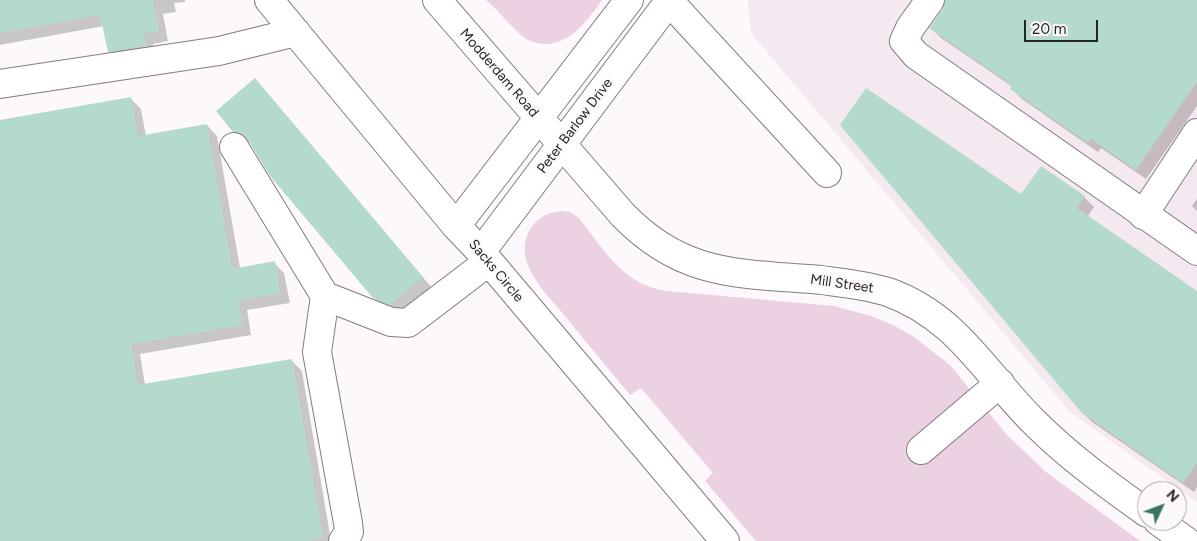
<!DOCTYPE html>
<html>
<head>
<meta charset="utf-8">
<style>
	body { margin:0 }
	#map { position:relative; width:1197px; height:541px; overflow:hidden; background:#fcf8fb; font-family:Figtree,sans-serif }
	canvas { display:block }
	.north { position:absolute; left:1137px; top:481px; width:50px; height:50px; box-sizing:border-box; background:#fcf8fb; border:1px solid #a6a3a5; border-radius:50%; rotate:47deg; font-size:14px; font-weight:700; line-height:20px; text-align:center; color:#262425 }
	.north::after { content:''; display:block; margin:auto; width:18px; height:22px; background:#397662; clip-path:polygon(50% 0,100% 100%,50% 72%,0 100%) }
	.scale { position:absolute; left:1024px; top:20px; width:74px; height:22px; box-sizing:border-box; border:2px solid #262425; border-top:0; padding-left:6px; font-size:15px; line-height:18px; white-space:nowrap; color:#262425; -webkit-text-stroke:4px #fcf8fb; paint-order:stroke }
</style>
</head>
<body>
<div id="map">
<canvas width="1197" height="541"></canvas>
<div class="north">N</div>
<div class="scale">20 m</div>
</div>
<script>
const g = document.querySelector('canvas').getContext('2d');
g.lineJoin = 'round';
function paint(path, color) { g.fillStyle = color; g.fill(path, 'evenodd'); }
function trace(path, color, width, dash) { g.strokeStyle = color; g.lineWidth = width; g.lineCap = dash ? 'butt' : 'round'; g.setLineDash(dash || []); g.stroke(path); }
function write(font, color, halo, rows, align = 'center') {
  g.font = font + ' Figtree,sans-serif'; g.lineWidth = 5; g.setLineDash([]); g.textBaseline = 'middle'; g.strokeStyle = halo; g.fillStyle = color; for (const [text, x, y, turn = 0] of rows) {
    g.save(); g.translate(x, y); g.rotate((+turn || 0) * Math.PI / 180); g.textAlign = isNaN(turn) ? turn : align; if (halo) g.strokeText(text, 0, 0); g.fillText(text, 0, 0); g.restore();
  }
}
paint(new Path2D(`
	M748 0H1197V502L1070 412 751 33Z`), '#f5e9f1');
paint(new Path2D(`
	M486 0H602C585 24 563 55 528 40 519 36 496 8 486 0Z
	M562 211 570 212 579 218C605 251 623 285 667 291L834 306 871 316 895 326 914 337 950 365 1007 435 1046 472 1140 541H756L705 481 713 473 641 388 630 395C608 368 586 342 564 315 552 300 535 284 528 265 517 238 535 212 562 211Z`), '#ebd1e2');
paint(new Path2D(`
	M0 0H185V2L174 3 176 12 163 14 168 41 153 44 155 56 119 62 109 51 104 26 0 45Z
	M947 0H1197V106L1146 179 1101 148 1098 152 1022 99 1012 89 1013 87 941 38 931 28 944 10Z
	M255 80 432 288 401 314 384 308 373 297 251 143 244 141 234 131Z
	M131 99 141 109 146 136 207 125 217 136 240 268 274 263 284 273 290 303 247 310 251 335 140 354 145 385 291 360 302 371 331 541H0V121Z
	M1021 196 1084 197 1094 207 1087 217 1197 292V487L1194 492 1092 422 1081 411Z
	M1197 199V211L1192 206Z`), '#0003');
paint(new Path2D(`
	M0 0H153L159 31 144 34 146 46 108 52 100 15 0 33Z
	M945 0H1197V82L1136 170 1091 139 1088 143 1010 89 1012 85 929 28 943 9Z
	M255 78 423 277 390 305 373 298 270 176 247 138 241 133 233 132 216 111Z
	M866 88 1021 194 1041 166 1085 196 1077 208 1197 291V463L1183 483 1081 412 840 125Z
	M131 97 138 136 207 124 232 269 275 261 280 294 238 300 242 325 131 344 137 385 292 359 323 538 305 541H0V120Z`), '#b4dacb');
const minor = new Path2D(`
	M269 0 456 226 481 252 725 541
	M437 0 623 215C684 278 741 273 821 280 844 283 866 285 888 292 958 317 985 374 1035 423 1069 457 1108 485 1147 513
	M930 0 910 28 904 41 916 55 1197 251
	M669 1 827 173
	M0 84 219 51 296 32
	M234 147 325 296 391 322 408 323 488 262
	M1143 215 1197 133
	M456 226 629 0
	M481 252 670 0
	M325 296 317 352 348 523 349 532 343 541
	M921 450 1000 383
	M1158 521 1186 541`);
trace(minor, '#817d80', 30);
trace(minor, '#fff', 28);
write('14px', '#262425', '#fcf8fb', [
	["Modderdam Road",499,73,49],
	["Peter Barlow Drive",575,126,-53],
	["Sacks Circle",496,271,50],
	["Mill Street",842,284,8]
]);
</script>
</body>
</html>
